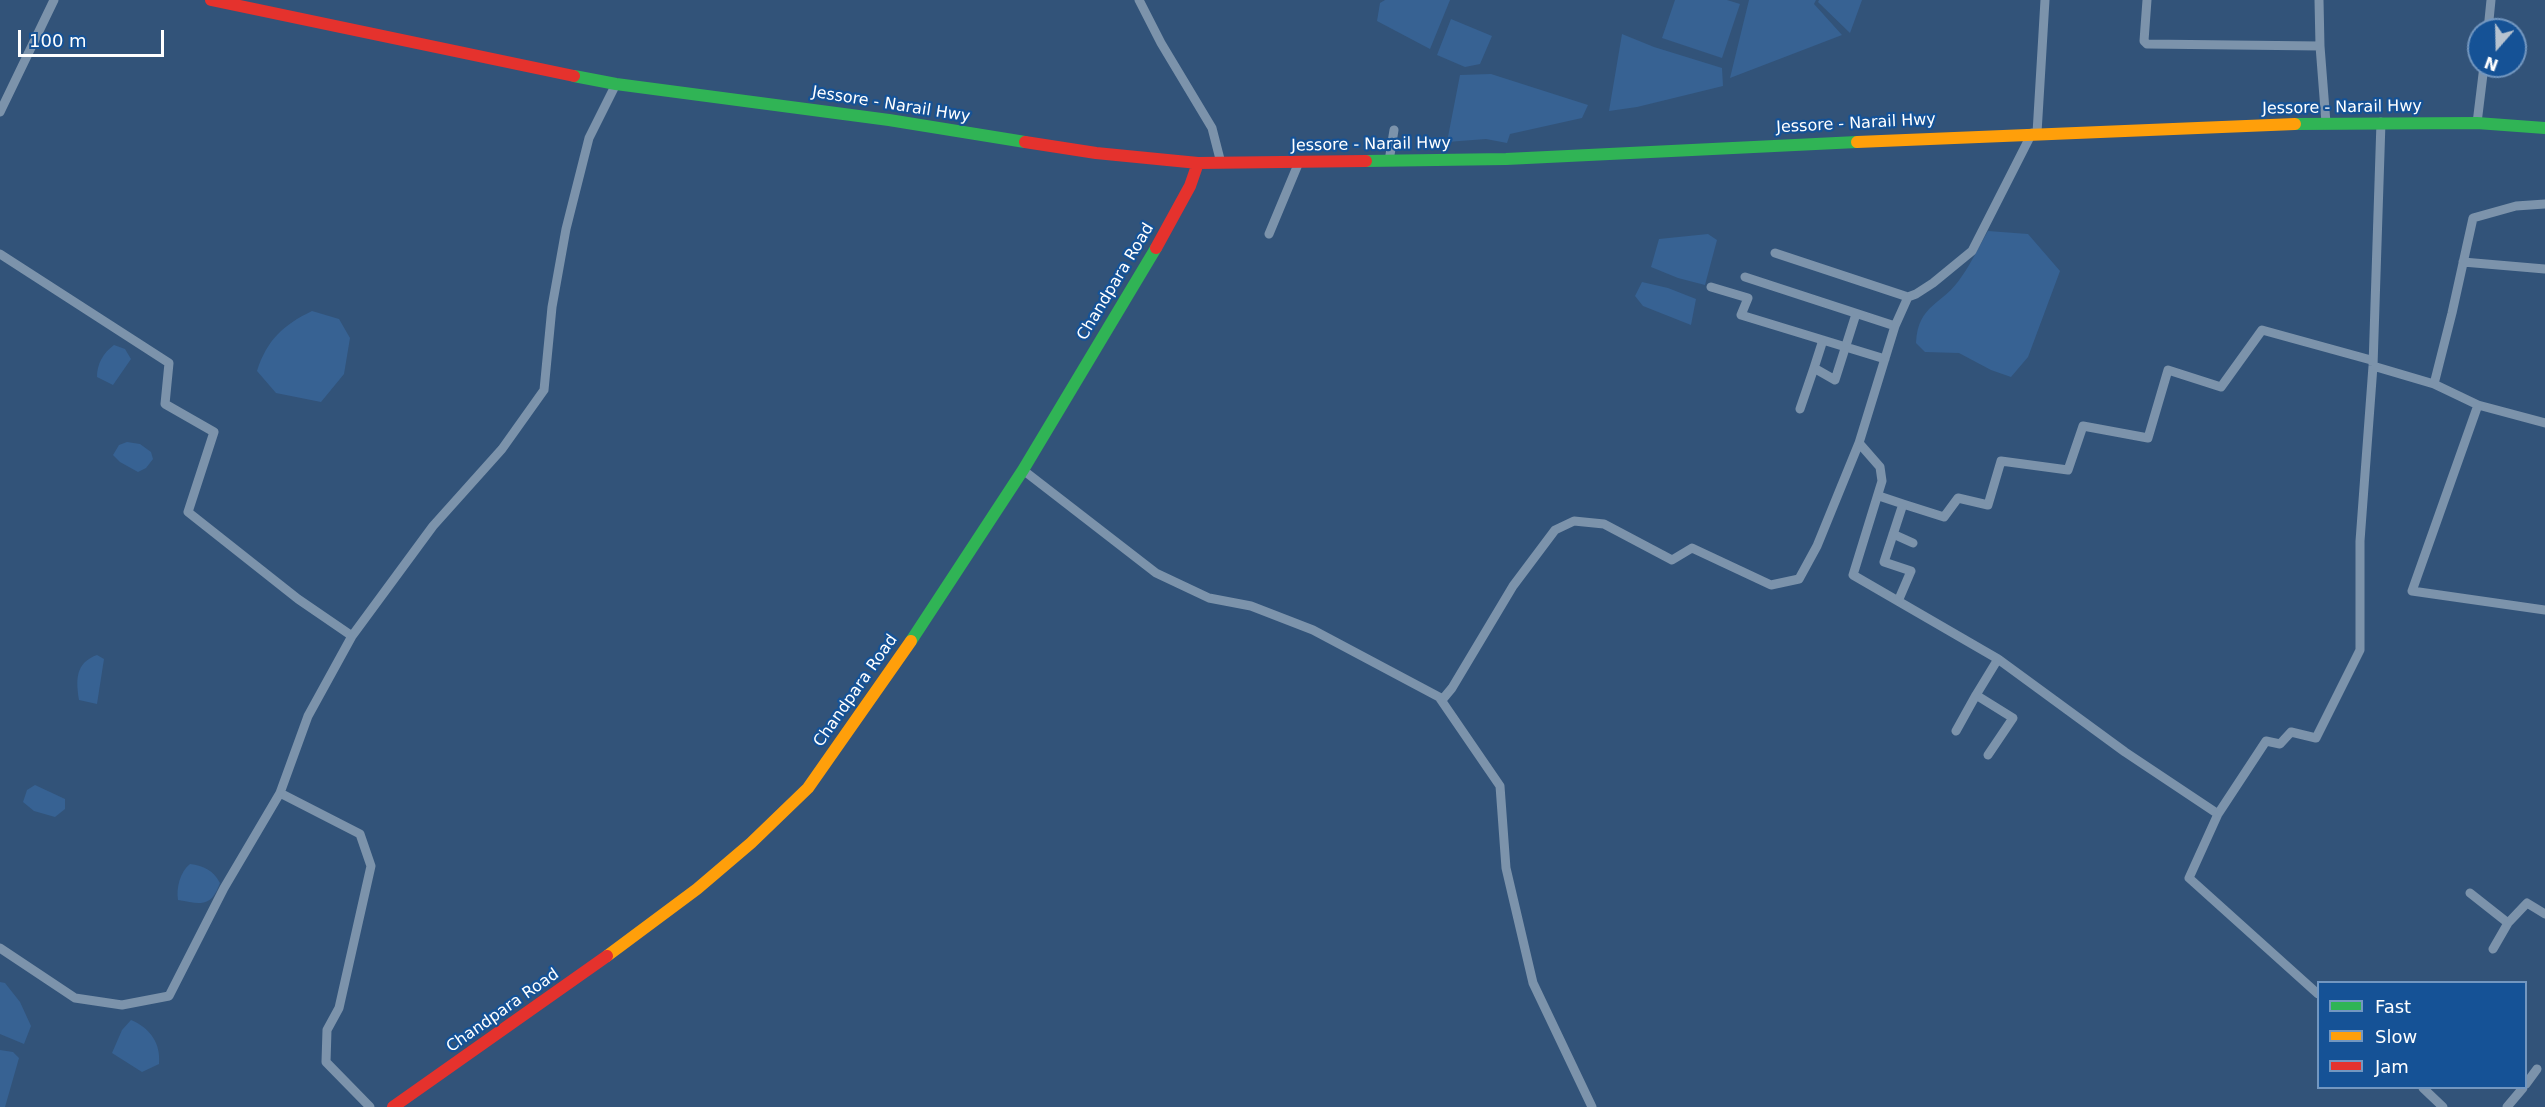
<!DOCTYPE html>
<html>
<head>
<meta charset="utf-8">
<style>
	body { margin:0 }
	#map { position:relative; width:2545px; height:1107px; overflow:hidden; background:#325379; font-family:"DejaVu Sans",sans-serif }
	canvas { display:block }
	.legend { position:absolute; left:2317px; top:981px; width:210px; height:108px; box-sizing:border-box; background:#155296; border:2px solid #7397c0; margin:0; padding:8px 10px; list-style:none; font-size:18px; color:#fff }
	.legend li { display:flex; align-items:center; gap:12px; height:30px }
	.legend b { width:30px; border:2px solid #7397c0 }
	.north { position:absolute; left:2467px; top:18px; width:60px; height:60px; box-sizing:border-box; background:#155296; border:2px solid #7397c0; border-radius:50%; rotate:200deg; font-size:16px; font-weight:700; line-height:24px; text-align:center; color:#fff }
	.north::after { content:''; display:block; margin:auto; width:21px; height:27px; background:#b7c3d0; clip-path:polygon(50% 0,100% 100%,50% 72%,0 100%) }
	.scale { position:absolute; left:18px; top:30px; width:146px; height:27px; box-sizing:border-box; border:3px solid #fff; border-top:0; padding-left:8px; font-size:18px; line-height:21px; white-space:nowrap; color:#fff; -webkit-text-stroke:4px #155296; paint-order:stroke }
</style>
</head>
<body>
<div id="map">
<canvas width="2545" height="1107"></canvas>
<ul class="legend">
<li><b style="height:8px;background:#30b455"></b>Fast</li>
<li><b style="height:8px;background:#ff9f0a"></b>Slow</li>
<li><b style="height:8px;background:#e5322d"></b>Jam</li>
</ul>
<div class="north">N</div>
<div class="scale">100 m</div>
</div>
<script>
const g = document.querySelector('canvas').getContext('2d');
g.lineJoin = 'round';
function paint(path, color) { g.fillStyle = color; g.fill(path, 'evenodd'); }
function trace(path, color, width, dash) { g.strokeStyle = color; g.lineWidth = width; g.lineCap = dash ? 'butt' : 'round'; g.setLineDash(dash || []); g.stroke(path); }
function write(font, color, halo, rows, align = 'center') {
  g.font = font + ' "DejaVu Sans",sans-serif'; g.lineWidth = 4.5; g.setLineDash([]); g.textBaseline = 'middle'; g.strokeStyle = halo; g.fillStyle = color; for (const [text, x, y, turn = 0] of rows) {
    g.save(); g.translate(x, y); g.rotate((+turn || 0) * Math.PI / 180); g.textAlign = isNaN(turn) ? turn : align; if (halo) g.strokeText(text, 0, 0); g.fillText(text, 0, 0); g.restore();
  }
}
paint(new Path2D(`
	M1385 0H1450L1430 49 1377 21 1380 3Z
	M1675 0H1727L1740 4 1722 58 1662 38Z
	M1749 0H1816L1814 4 1842 35 1730 78Z
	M1819 0H1862L1850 33 1818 2Z
	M1451 19 1492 36 1480 64 1465 67 1437 55Z
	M1622 34 1654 47 1722 68 1723 86 1637 107 1609 111Z
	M1491 74 1588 105 1582 118 1510 134 1507 143 1486 139 1447 142 1460 75Z
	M1988 231 2028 234 2060 271 2028 357 2011 377 1991 370 1959 353 1925 352 1916 343C1918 303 1943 306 1962 276 1972 262 1979 246 1988 231Z
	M1708 234 1717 240 1705 285 1678 278 1651 267 1659 239Z
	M1642 282 1668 288 1696 299 1691 325 1643 306 1635 296Z
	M312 311 339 319 350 338 344 374 321 402 276 393 257 371C267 340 283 325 312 311Z
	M114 345 125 349 131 359 113 385 97 377C97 364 103 353 114 345Z
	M127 442 140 444 151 452 153 459 146 468 138 472 120 462 113 455 119 445Z
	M97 655 104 659 97 704 79 700C76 680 75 663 97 655Z
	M35 785 65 799V809L55 817 34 811 23 802 27 790Z
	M190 864C204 866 213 870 220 883 211 908 201 904 178 900 176 888 180 872 190 864Z
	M0 982 5 983 20 1002 31 1026 24 1044 0 1034Z
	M131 1020C150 1028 161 1043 159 1064L142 1072 112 1053 122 1030Z
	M0 1050 13 1052 19 1058 5 1107H0Z`), '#376293');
trace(new Path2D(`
	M1139 0 1161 43 1212 128 1221 163
	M2147 0 2144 41 2147 44 2320 46 2326 123
	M2319 0 2320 46
	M2488 30 2491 0
	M0 112 54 0
	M2477 123 2484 66
	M2032 133 1972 251 1933 283 1916 294 1908 297 1895 326 1859 443 1880 467 1882 481 1853 575 1998 659 2125 752 2218 814 2189 878 2318 994
	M2037 133 2045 0
	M1389 161 1394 130
	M2545 204 2516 206 2473 218 2452 313 2434 384 2478 405 2412 591 2545 610
	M1269 234 1299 162
	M1775 253 1908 297
	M0 254 169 363 165 404 214 432 188 512 298 599 352 636
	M2463 262 2545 269
	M1745 277 1895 326
	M1711 287 1748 298 1741 315 1885 359
	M2373 366 2434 384
	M1814 368 1823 340
	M2478 405 2545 423
	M1800 409 1814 368 1835 380 1856 314
	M1023 470 1156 573 1209 598 1251 606 1313 630 1439 697 1500 786 1506 868 1533 983 1592 1107
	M1879 496 1903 504 1884 562 1911 571 1899 599
	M1903 504 1944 517 1958 498 1988 505 2001 461 2068 470 2083 426 2148 438 2168 370 2221 387 2262 330 2371 360
	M1893 534 1913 543
	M1442 700 1452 688 1513 586 1555 530 1574 521 1604 524 1672 560 1692 548 1771 585 1799 579 1817 546 1859 443
	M1956 731 1976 695
	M1988 755 2013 718 1976 695 1998 659
	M2218 814 2266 741 2280 744 2291 732 2316 738 2360 650V541L2373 366 2381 122
	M2470 893 2508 923
	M0 948 75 998 122 1005 169 996 224 888 280 793
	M2493 949 2508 923 2527 903 2545 914
	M2526 1084 2537 1069
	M2423 1088 2443 1107
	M370 1107 326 1062 327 1030 339 1008 371 866 360 834 280 793 308 716 352 636 433 526 502 449 544 390 552 307 566 229 589 138 616 84
	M2507 1107 2523 1088`), '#7c93ab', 9);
trace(new Path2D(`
	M574 76 616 84 889 120 1025 142
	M2295 124 2477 123 2545 128
	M1366 161 1506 159 1857 142
	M911 641 1023 470 1156 248`), '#30b455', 12);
trace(new Path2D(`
	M1857 142 2295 124
	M607 956 697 889 751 843 808 788 911 641`), '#ff9f0a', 12);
trace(new Path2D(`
	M211 0 574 76
	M1025 142 1096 153 1198 163 1366 161
	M1156 248 1190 186 1198 163
	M393 1107 607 956`), '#e5322d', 12);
write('16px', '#fff', '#155296', [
	["Jessore - Narail Hwy",891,105,9],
	["Jessore - Narail Hwy",2342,108,-1],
	["Jessore - Narail Hwy",1856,124,-3],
	["Jessore - Narail Hwy",1371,145,-1],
	["Chandpara Road",1116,282,-59],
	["Chandpara Road",856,691,-55],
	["Chandpara Road",503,1011,-35]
]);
</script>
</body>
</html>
